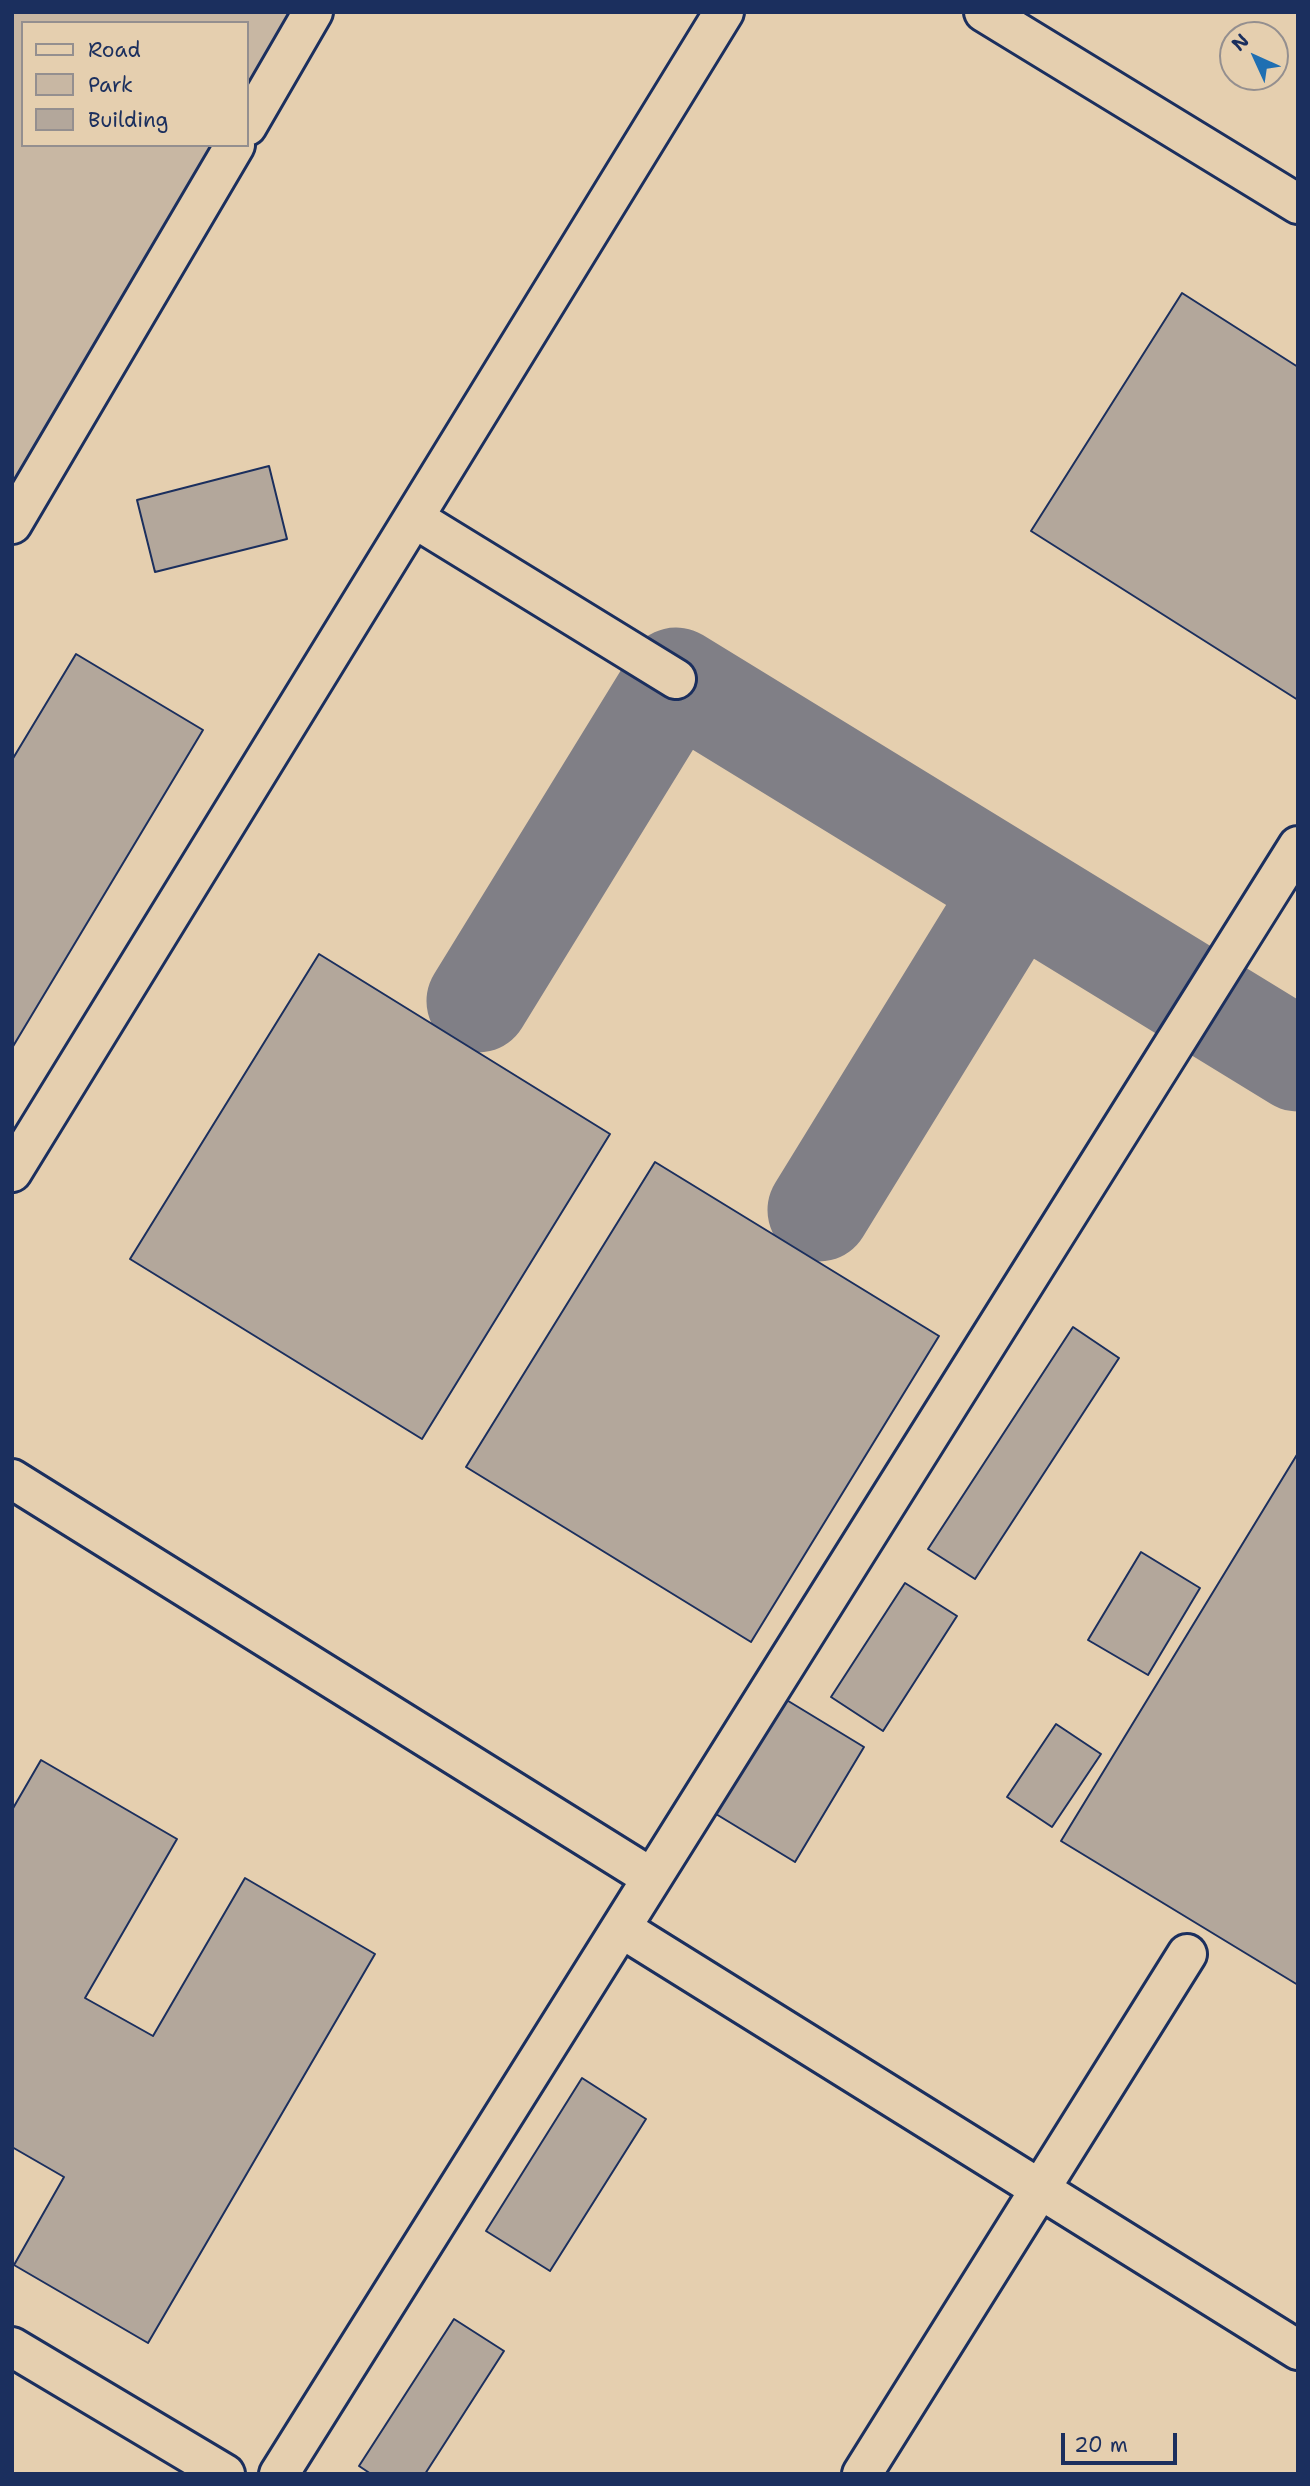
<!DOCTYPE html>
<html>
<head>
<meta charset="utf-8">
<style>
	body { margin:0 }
	#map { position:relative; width:1310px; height:2486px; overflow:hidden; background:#e5cfaf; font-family:"Shantell Sans",sans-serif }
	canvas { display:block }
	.frame { position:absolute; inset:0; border:14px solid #1b2f5e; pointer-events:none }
	.legend { position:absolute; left:21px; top:21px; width:228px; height:126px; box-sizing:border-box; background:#e5cfaf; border:2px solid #948f8f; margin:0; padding:9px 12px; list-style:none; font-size:21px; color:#1b2f5e }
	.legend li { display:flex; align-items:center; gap:14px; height:35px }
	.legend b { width:35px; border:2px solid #948f8f }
	.north { position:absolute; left:1219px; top:21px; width:70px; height:70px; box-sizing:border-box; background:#e5cfaf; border:2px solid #948f8f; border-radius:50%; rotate:315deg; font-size:19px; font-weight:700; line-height:28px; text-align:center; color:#1b2f5e }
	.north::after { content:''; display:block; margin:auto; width:24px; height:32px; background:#1f6fb2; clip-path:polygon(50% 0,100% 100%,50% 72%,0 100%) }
	.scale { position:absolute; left:1061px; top:2433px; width:116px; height:32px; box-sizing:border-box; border:4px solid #1b2f5e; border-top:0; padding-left:9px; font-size:21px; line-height:24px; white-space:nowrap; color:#1b2f5e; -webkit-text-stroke:5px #e5cfaf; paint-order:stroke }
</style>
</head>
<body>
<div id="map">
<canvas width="1310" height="2486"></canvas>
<div class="frame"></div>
<ul class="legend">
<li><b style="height:9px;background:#e5cfaf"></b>Road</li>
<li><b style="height:19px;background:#c8b7a3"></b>Park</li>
<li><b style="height:19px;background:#b3a79b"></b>Building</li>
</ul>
<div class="north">N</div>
<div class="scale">20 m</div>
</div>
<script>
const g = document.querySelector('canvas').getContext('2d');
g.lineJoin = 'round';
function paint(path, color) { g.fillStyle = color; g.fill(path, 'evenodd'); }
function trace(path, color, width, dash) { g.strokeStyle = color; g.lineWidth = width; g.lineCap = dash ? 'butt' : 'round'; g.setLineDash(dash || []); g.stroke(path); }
paint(new Path2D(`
	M12 12H289L247 84V23H23V145H211L12 484Z`), '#c8b7a3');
trace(new Path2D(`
	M478 1001 676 679 1298 1060
	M819 1210 1017 888`), '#807f86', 103);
const building = new Path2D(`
	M1182 293 1298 367V700L1031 531Z
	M269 466 287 539 155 572 137 500Z
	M76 654 203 730 12 1048V760Z
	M319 954 610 1134 422 1439 130 1259Z
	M655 1162 939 1336 751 1642 466 1467Z
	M1073 1327 1119 1358 975 1579 928 1549Z
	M1298 1453V1985L1061 1841Z
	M1141 1552 1200 1588 1148 1675 1088 1640Z
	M905 1583 957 1616 883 1731 831 1697Z
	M780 1696 864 1747 795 1862 711 1811Z
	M1056 1724 1101 1754 1052 1827 1007 1797Z
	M41 1760 177 1839 85 1998 153 2036 245 1878 375 1954 148 2343 14 2265 64 2177 12 2147V1810Z
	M582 2078 646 2119 550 2271 486 2231Z
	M454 2319 504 2351 425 2474H371L359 2466Z`);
paint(building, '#b3a79b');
trace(building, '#1b2f5e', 2);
const minor = new Path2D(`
	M984 12 1298 204
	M247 126 313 12
	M414 518 676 679
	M12 524 235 145
	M12 1172 724 12
	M12 1479 652 1878
	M621 1928 1298 2350
	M12 2347 225 2474
	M279 2474 1298 846
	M862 2474 1187 1954`);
trace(minor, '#1b2f5e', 44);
trace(minor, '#e5cfaf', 38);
</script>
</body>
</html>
